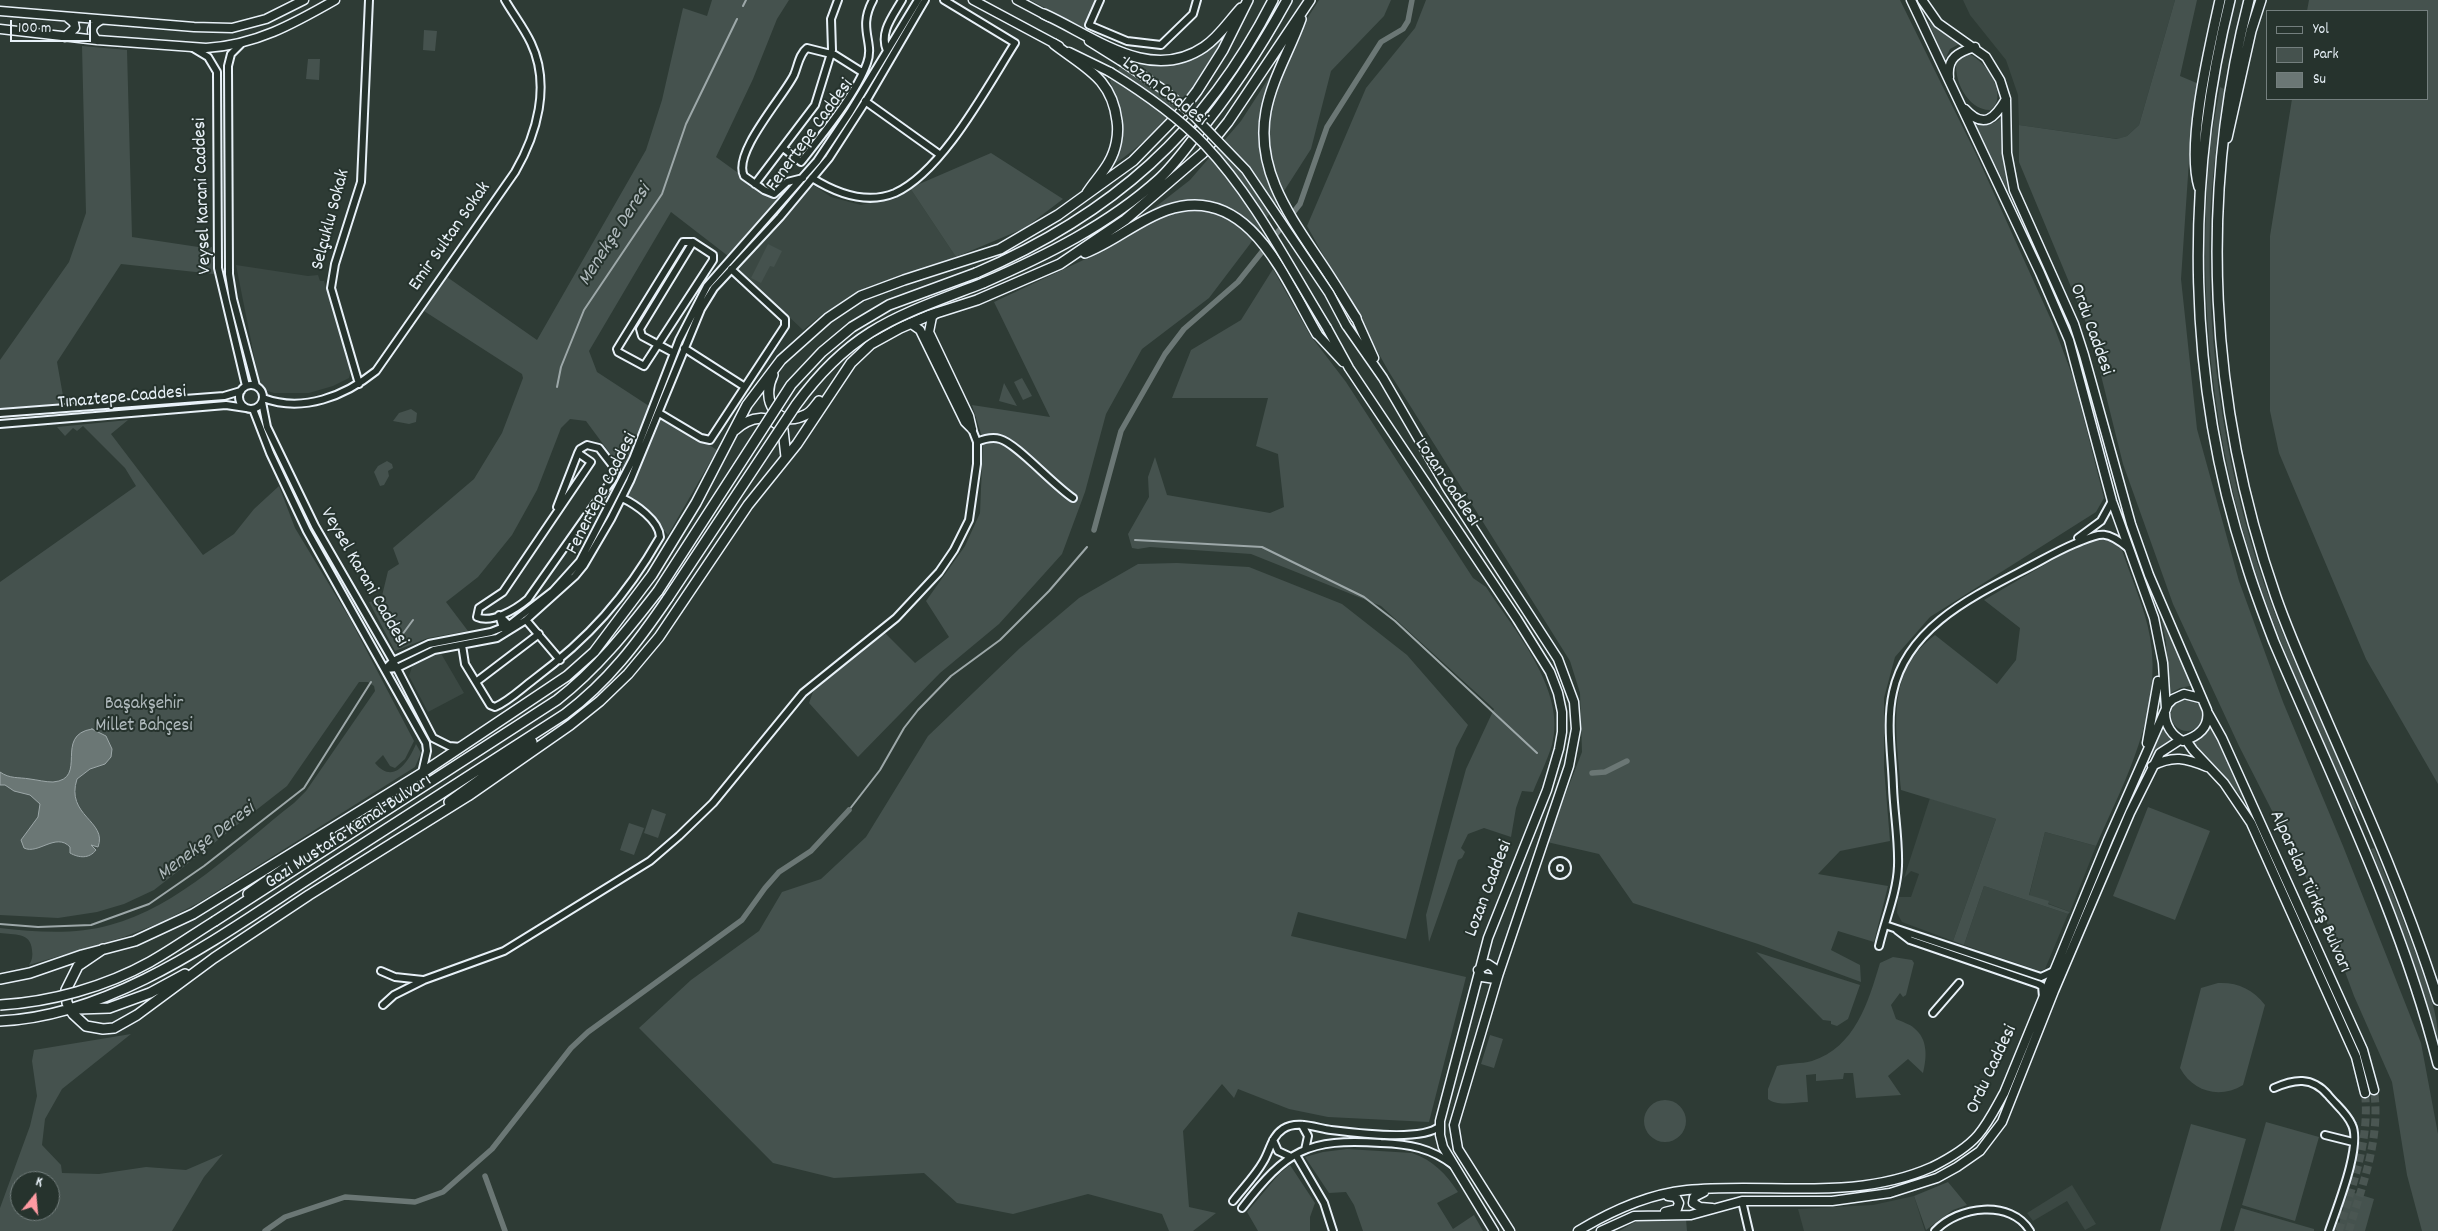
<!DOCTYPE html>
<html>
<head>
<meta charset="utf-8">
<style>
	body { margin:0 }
	#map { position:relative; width:2438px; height:1231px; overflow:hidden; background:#2e3b35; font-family:Dekko,sans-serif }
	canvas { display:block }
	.legend { position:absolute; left:2266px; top:10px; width:162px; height:90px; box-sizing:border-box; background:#26332d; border:1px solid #747f7e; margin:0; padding:6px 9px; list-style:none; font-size:15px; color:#e8f1f8 }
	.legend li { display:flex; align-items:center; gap:10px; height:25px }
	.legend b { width:25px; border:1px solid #747f7e }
	.north { position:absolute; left:10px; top:1171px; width:50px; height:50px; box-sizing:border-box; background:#26332d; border:1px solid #747f7e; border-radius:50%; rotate:17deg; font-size:14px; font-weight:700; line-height:20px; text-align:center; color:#e8f1f8 }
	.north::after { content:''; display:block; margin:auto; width:18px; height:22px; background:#ff9aa2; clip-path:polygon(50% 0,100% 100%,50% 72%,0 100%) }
	.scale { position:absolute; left:10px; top:20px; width:81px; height:22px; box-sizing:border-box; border:2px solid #e8f1f8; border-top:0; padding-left:6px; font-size:15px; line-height:18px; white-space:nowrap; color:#e8f1f8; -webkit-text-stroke:4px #26332d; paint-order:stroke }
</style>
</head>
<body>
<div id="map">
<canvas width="2438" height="1231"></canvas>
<ul class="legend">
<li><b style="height:6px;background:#26332d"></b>Yol</li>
<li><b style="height:14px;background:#45524e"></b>Park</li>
<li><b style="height:14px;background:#6b7775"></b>Su</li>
</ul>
<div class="north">K</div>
<div class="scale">100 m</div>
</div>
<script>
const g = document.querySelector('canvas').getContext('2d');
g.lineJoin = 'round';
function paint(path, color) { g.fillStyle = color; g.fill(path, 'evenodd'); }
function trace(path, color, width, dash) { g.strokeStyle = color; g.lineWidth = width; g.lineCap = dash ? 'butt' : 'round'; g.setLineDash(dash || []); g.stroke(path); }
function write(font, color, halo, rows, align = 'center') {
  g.font = font + ' Dekko,sans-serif'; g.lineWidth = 4; g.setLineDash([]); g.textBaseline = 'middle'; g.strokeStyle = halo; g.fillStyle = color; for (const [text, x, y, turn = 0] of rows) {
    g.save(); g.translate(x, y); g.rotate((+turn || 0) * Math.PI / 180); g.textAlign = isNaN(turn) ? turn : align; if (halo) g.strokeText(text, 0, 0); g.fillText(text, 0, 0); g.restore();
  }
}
paint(new Path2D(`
	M1963 0H2175L2139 125 2127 136 2118 139 2019 125 2018 95 2006 60 1970 15Z
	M812 184 831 197 861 205 891 198 910 188 956 257 892 279 853 298 824 313 803 330 737 268Z
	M236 265 308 276 318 275 320 281H324L351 370 349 378 333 386 309 393H274L264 390 259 381Z
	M439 650 464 693 428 712 409 676 414 661Z
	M1930 798 1996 819 1953 941 1902 922 1897 913 1898 897H1911L1919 874 1911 871 1904 878Z
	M2045 832 2096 846 2070 912 2029 896Z
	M1984 886 2068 914 2045 969 2040 971 1964 945Z
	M2072 1185 2096 1224 2085 1230 2067 1201 2033 1221 2027 1213Z
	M1914 1196 1925 1231H1804L1798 1209 1873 1205Z`), '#3b4843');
paint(new Path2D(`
	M712 0H789L777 19 753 79 716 157 777 201 728 256 671 212 589 351 597 372 649 406 623 471 586 421 570 419 561 428 537 490 512 535 478 577 446 602 468 631 428 638 395 651 369 602 381 600 388 571 399 564 393 548 474 479 502 433 523 378 522 374 424 311 447 277 537 340 646 150 662 100 683 8 707 16Z
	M1030 0H1098L1084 28Z
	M1319 0H1391L1384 16 1331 71 1311 149 1250 244 1209 298 1142 349 1106 414 1085 492 1062 554 999 624 940 673 858 757 809 703 814 689 884 632 915 663 949 637 926 601 965 546 980 513 983 440 972 405 1050 417 994 302 1094 255 1190 180 1241 121Z
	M1426 0H1900L1977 156 2053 324 2074 380 2104 498 2096 512 1930 617 1895 657 1884 698V767L1890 841 1840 851 1818 874 1888 886 1874 942 1838 931 1831 950 1860 965 1861 982 1758 944 1633 903 1599 854 1547 842 1582 752 1580 693 1570 661 1389 372 1307 226 1366 88 1415 28Z
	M2175 0H2197L2180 76 2199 84 2190 146 2181 279 2197 429 2239 581 2283 702 2343 846 2421 1043 2438 1134V1231H2422L2407 1175 2392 1082 2354 996 2321 907 2239 746 2173 604 2123 464 2091 335 2019 162V125L2117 139 2127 136 2139 125Z
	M2309 0H2438V784L2366 659 2279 453 2270 411V236L2292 99H2427V11H2307Z
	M1928 21 1961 43 1950 49 1945 60Z
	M424 30 437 31 435 51 423 50Z
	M1223 37C1195 91 1164 130 1113 165 1128 127 1124 118 1110 81L1127 58C1169 68 1189 64 1223 37Z
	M82 46 127 50 132 237 205 248 212 247 214 274 121 264 57 362 65 407 0 411V360L69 262 86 213Z
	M1966 53C1984 57 2011 97 1990 110 1967 110 1952 78 1957 58Z
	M308 59H320L319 80 306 79Z
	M2220 87 2224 89C2218 132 2212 176 2210 220 2206 351 2227 483 2272 606 2298 676 2335 744 2359 815L2351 804C2319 730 2284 657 2258 580 2213 445 2197 300 2209 159 2211 135 2216 111 2220 87Z
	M2003 117 2002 154 2008 191 1973 120 1994 123Z
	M991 153 1063 199 1025 228 956 257 910 188Z
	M768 244 782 251 774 267 770 266 761 283 751 278Z
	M1273 269 1310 335 1346 382 1473 578 1486 587C1514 630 1567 690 1552 745 1547 761 1539 777 1533 792L1522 791 1516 808 1511 837 1484 828 1468 834 1461 848 1465 852 1462 858 1458 860 1429 942 1426 915 1466 769 1494 709 1381 606 1251 554 1150 547 1138 549 1132 548 1128 534 1149 497 1148 477 1155 457 1167 495 1270 513 1284 507 1278 454 1256 446 1268 398H1172L1191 350 1241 320Z
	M1022 378 1032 396 1023 400 1014 382Z
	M1004 383 1017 406 999 401Z
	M411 409 417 413 416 422 409 424 393 421 399 413Z
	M663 415 717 450 668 535 642 507 627 498Z
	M128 420 111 434 203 555 234 534 254 509 279 486 295 528 350 619 414 741 405 759 395 768 390 766 383 755 375 763C393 785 408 763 416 744L421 753 415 767 200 902 162 922 124 937 29 965C32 961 33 956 32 950 31 932 14 935 0 933V928C36 932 75 935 110 925 177 908 240 845 294 803L306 791 375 691 374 686 368 682H359L287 786 154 890 124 904 97 912 58 918 0 915V582L136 486 125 468 83 426 77 431 73 428 65 436 57 427Z
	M387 461 392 464 393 468 388 471 389 476 384 485 380 486 374 472 378 466Z
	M2099 537 2112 541 2122 550C2131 578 2145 608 2150 637 2163 711 2125 780 2096 846L2045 832 2029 895 2049 901 2048 904 2070 912 2068 914 1984 886 1964 945 1953 941 1996 819 1901 790C1897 735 1883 673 1935 635L1997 684 2016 660 2020 628 1984 600 2087 540Z
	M1177 563 1249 567 1342 604 1407 655 1468 725 1456 748 1406 939 1298 912 1291 936 1466 977 1429 1122 1328 1117 1289 1109 1238 1089 1234 1098 1222 1084 1183 1131 1189 1207 1216 1213 1193 1231H1169L1162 1214 1088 1194 1013 1214 957 1203 924 1173 834 1178 773 1163 639 1028 691 980 759 931 782 892 821 879 866 837 928 736 1020 648 1079 598 1138 564Z
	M2159 606 2194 685 2180 688 2169 694 2166 642Z
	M2171 715a16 16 0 1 1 32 0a16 16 0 1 1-32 0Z
	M2162 725 2175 740 2151 756Z
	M2212 726 2249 806 2221 772 2190 743 2201 739Z
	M2148 807 2210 831 2175 920 2113 896Z
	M652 809 666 814 658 838 644 833Z
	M629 823 644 828 634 855 620 850Z
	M2374 848C2390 887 2406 926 2420 965 2428 990 2438 1013 2438 1039L2407 943 2371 849Z
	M1756 952 1860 985 1848 1019 1837 1026 1831 1024V1021L1823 1020Z
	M1893 957 1912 960 1914 963 1906 995 1903 997 1900 993 1891 1005 1896 1019C1902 1022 1910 1024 1914 1028 1928 1039 1927 1057 1923 1073L1908 1059 1888 1076 1901 1095 1856 1098 1853 1073H1844L1843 1079 1816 1081V1074L1806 1075 1808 1102C1795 1102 1778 1107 1768 1099V1089L1777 1066C1788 1063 1801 1064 1812 1061 1855 1047 1868 1003 1880 963Z
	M2218 983C2237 982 2253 989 2265 1005L2243 1085C2220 1099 2193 1092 2180 1068L2201 988Z
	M131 1034 62 1089 45 1119 42 1145 61 1165 62 1173 99 1174 146 1167 186 1170 223 1154 204 1177 172 1231H0V1208L30 1126 37 1096 32 1061 34 1050ZM20 1181H50V1211H20Z
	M1490 1035 1503 1039 1494 1068 1481 1064Z
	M1644 1121a21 21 0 1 1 42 0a21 21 0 1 1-42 0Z
	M2266 1122 2319 1137 2295 1221 2242 1205Z
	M2191 1124 2246 1139 2220 1231H2160Z
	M1347 1149 1412 1153C1433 1160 1446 1174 1458 1192L1437 1203 1453 1229 1474 1215 1483 1231H1363L1354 1205 1346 1192 1329 1193 1305 1157 1323 1152Z
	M1290 1165 1315 1203 1310 1217V1231H1258L1247 1212 1279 1174Z
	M1948 1182 1967 1205 1953 1210 1926 1230 1914 1196Z
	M2348 1191 2374 1199 2365 1231H2337Z
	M2241 1208 2314 1229V1231H2234Z
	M1644 1217 1686 1219 1687 1231H1619Z`), '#45524e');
const water = new Path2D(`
	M92 729 106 736 112 749 111 757 105 764 90 769 77 779C65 816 108 821 98 847L91 845 96 850C89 859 79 858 70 853V847C56 832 38 855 24 848L21 840 38 817 40 804 30 795 14 791 5 785H0V772C10 779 18 777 30 779 38 780 45 782 53 782 89 779 53 735 92 729Z`);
paint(water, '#6b7775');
trace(water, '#9da8a9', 1);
trace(new Path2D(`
	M743 6 746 0
	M557 387 561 367 584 310 662 194 686 124 737 19
	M1135 540 1262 547 1364 597 1395 621 1537 753
	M402 635 413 620
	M849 810 880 770 904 728 918 710 951 676 1000 640 1049 591 1087 547
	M0 924 38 927 91 925 149 904 204 866 304 788 371 682`), '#9da8a9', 2);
trace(new Path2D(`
	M1094 530 1121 431 1165 354 1184 329 1238 282 1300 204 1327 127 1381 42 1403 29 1408 21 1412 0
	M1592 773 1605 772 1627 761
	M485 1176 505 1231
	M265 1231 285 1217 345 1197 415 1202 443 1192 492 1149 571 1048 588 1032 742 920 765 888 779 872 811 851 849 810`), '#6b7775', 5.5);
trace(new Path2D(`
	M2339 1231C2352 1185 2370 1141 2365 1093
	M2349 1231C2362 1185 2381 1139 2374 1090`), '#4a5652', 8, [8, 4]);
const minor = new Path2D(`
	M1100 0 1089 25 1127 41 1161 45 1193 14 1197 0
	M240 45 231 54 228 66 229 274 233 299 256 386
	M193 48 208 57 217 72 218 268 246 386
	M887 51C879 32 893 16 902 0
	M865 101 939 154
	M783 148 801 162C822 135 856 94 867 63 875 42 857 29 873 0
	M803 178 787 182 774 194 764 190 744 176C732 153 784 96 794 75 798 66 799 54 807 48L835 55 862 72
	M812 178C836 193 866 205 895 193 943 171 987 87 1015 43L944 0
	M755 184 815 105 832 50 831 19 838 0
	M684 348 745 387
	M674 353 642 336 640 329 693 242 713 255V260L644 366 618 352 617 349 683 242H693
	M359 384 331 288 335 264 361 182 369 0
	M239 397a12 12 0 1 1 24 0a12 12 0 1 1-24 0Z
	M263 398C303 413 345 396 376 371L515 172C537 134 551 85 531 43 524 28 513 14 505 0
	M262 402 267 427 315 526 393 661 433 738 449 746 461 747
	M253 409 270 453 307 531 426 743 427 751 422 773
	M0 413 224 396 241 391
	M659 413 701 438 710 440 785 326V319L731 269
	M0 424 226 405 246 408
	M977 442C984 439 993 437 1000 439 1016 443 1054 486 1073 498
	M587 445 599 448 616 470 614 477 528 599C516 609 492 624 477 617L479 608 503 592 591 462 578 453 580 449Z
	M557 507 578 453
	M2078 538 2101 521 2112 501
	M526 620 560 660
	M503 628 499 615 509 625
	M462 645 465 664 490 705 495 707C509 701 521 689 533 680 589 638 625 598 660 537 659 520 635 504 622 498
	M385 669 397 668 434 650 497 638 526 620 575 576 584 565 611 519 630 481 701 309 714 288 780 217 829 158 869 96 925 0
	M385 669 393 661 429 644 491 632 509 625 553 591 580 561 633 459 679 340 707 286 817 161 850 112 918 0
	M476 682 539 634
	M1553 868a7 7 0 1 1 14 0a7 7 0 1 1-14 0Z
	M1885 925 2041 977 2054 971
	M1897 930 1910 940 2038 984 2042 986 2043 997
	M1879 946C1885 920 1897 893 1898 866 1899 840 1894 813 1893 787 1892 756 1886 722 1893 692 1908 622 1983 592 2040 561 2051 555 2062 549 2074 544 2099 534 2104 528 2128 548
	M381 971 395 977 423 980
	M383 1005 394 995 424 980 504 951 650 861 679 836 713 803 803 693 896 618 939 572 954 550 969 520 977 464V442L972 429
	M1933 1013 1959 983
	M2274 1088C2294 1079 2312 1076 2328 1095 2336 1105 2347 1113 2352 1125 2362 1146 2337 1207 2329 1231
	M1302 1125 1308 1136 1305 1150
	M2325 1135 2353 1142
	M1273 1140 1278 1151 1291 1157
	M1296 1155 1324 1203 1333 1231
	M1233 1201C1243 1188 1255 1176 1263 1162 1270 1151 1271 1137 1283 1129 1297 1120 1316 1128 1331 1130 1355 1133 1422 1142 1440 1126
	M1742 1201 1749 1231
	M1242 1208C1287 1150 1307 1138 1381 1143 1409 1144 1431 1148 1453 1165
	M1935 1231C1958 1206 2011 1199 2030 1231`);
const major = new Path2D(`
	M973 0 1059 46
	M1017 0 1049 17
	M1911 0 2040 273 2069 340 2112 501 2154 618 2163 663 2166 709
	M1922 0 1938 23 1986 57 2000 80 2006 99 2007 153 2014 190 2074 324 2084 355 2131 524 2149 575 2207 710C2210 727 2199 736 2183 741 2172 736 2165 725 2165 713
	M0 11 194 27 232 28 266 19 304 0
	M0 29 97 40 206 48C256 45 293 24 335 0
	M65 37 75 28 74 23 68 18
	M97 40C89 32 91 25 101 20
	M1089 41 1121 61
	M1069 52 1110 72
	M1949 77C1947 58 1958 52 1975 47
	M1965 109C1984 130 1995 118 2006 99
	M936 313 932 317 929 332 969 416 972 429
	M1356 318 1374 358
	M910 323 920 330 965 422 972 429
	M1346 325 1383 378 1447 488 1558 659 1574 702 1576 729 1569 766 1498 976 1454 1125 1458 1149 1510 1231
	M1327 328 1349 368 1517 619 1550 672 1558 693 1562 712V732L1559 749 1547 790 1488 938 1440 1121V1135L1443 1147 1494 1231
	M1317 334 1343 362
	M2208 713 2222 738 2363 1050 2374 1090
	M2186 740 2193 750 2224 783 2251 823 2356 1057 2365 1093
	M2147 743 2158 681
	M2152 766C2173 755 2186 758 2207 767
	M1488 964 1494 968 1498 976 1495 979 1482 977 1478 970Z
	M1704 1192 1694 1197 1693 1203 1700 1207 1712 1208
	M1665 1212 1677 1209 1679 1203 1676 1197 1668 1196
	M1578 1231C1611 1211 1648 1194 1687 1190 1770 1182 1853 1202 1932 1167 1948 1159 1966 1149 1978 1135 1989 1122 1996 1107 2004 1093L2108 840 2168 704 2173 699 2184 694 2200 698
	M1601 1231 1634 1216 1691 1215 1742 1201H1832L1890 1193 1937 1178 1957 1167 1980 1151 2002 1122 2054 991 2130 813 2160 753 2180 740`);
const highway = new Path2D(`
	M2230 0C2184 184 2187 382 2246 563 2254 590 2264 616 2274 642 2333 781 2401 917 2438 1064
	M2249 0C2198 198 2209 405 2276 597 2291 640 2310 681 2328 723 2368 814 2408 905 2438 1000
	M1044 14C1093 36 1150 84 1204 47 1219 37 1229 21 1241 8
	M1301 19C1290 50 1272 79 1266 111 1255 169 1289 215 1319 260 1332 279 1344 299 1356 318
	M1054 44C1085 68 1112 78 1117 121 1119 134 1116 150 1109 162 1103 173 1094 182 1087 193
	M2227 138 2251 31 2261 0
	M2199 187C2186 144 2210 46 2220 0
	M1085 253C1114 242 1138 220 1167 210 1249 182 1285 279 1317 334
	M976 273C1111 215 1206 132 1273 0
	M983 283C1045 256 1108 225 1159 179 1172 167 1183 152 1194 138 1230 95 1260 49 1287 0
	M773 375C760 401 778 429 805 415 811 413 815 406 819 401
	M735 430C751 416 769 413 783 430L786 457
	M449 802 532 742
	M248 894 329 837
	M215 921 557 700C597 669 627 631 658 591
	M103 949 78 966 66 990 67 1003 73 1014 86 1026 103 1029 114 1028 137 1015 214 958 309 895 468 796 570 725 600 701 628 674 659 637 748 505 797 444 851 363 871 344 900 328 930 315 977 300 1060 264 1125 220 1203 153 1228 122 1310 0
	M0 979 30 973 82 955 135 941 193 914 422 773 567 676 594 652 652 575 696 503 747 405 781 360 828 318 861 296 904 280 1000 249 1058 215 1133 161 1181 112 1197 91 1223 50 1248 0
	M78 1009 109 1008 150 993 185 974
	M0 1021C117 1016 228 930 324 869 404 817 485 766 565 714 608 682 638 642 668 598`);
trace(minor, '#e8f1f8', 10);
trace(major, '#e8f1f8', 11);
trace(highway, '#e8f1f8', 12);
trace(minor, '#26332d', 6);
trace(major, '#26332d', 8);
trace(highway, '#26332d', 9);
const majorBridge = new Path2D(`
	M1121 61 1161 88 1190 112 1246 170 1329 293 1346 325
	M1110 72C1144 93 1176 115 1204 144 1255 198 1288 265 1327 328`);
const highwayBridge = new Path2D(`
	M658 591 791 385 822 352 852 327 889 305 976 273
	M668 598 796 405C852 328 898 316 983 283
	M0 1005C51 1002 105 987 150 962 173 949 194 934 215 921`);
trace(majorBridge, '#e8f1f8', 11, []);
trace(highwayBridge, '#e8f1f8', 12, []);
trace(majorBridge, '#26332d', 8);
trace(highwayBridge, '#26332d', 9);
write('19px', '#e8f1f8', '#26332d', [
	["Lozan Caddesi",1164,93,37],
	["Fenertepe Caddesi",811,136,-54],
	["Veysel Karani Caddesi",204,196,-92],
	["Selçuklu Sokak",332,220,-75],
	["Emir Sultan Sokak",451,237,-55],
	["Ordu Caddesi",2090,330,70],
	["Tınaztepe Caddesi",122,399,-5],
	["Lozan Caddesi",1446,483,56],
	["Fenertepe Caddesi",603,494,-63],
	["Veysel Karani Caddesi",363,578,60],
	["Gazi Mustafa Kemal Bulvarı",349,833,-33],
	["Lozan Caddesi",1490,889,-69],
	["Alparslan Türkeş Bulvarı",2309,892,66],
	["Ordu Caddesi",1993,1070,-65]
]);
write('19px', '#afb9bc', '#26332d', [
	["Başakşehir",144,705],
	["Millet Bahçesi",144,727]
]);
write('italic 20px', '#b0babd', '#26332d', [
	["Menekşe Deresi",616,236,-57],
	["Menekşe Deresi",207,843,-37]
]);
</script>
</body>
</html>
